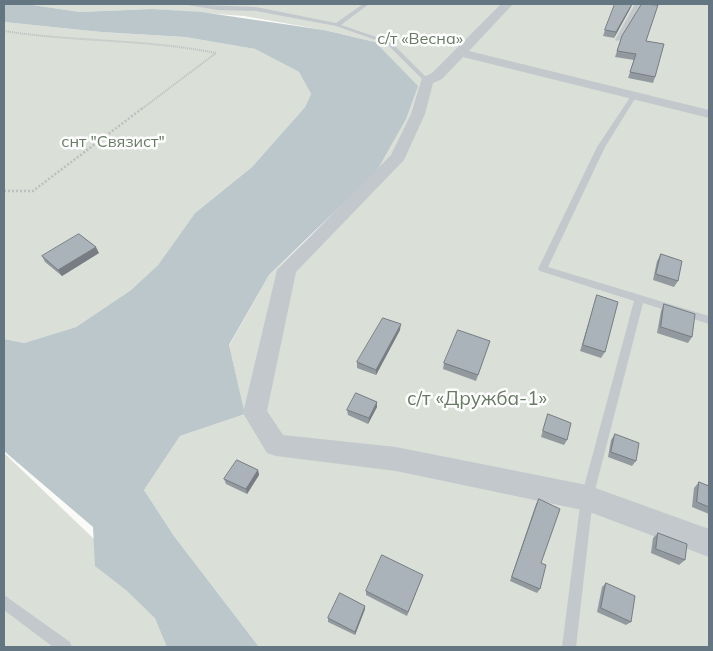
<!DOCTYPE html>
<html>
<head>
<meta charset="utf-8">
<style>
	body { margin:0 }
	#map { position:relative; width:713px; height:651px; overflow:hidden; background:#fafaf8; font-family:Mulish,sans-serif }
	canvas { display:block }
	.frame { position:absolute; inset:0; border:5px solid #657683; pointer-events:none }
</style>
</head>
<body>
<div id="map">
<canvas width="713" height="651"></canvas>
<div class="frame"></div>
</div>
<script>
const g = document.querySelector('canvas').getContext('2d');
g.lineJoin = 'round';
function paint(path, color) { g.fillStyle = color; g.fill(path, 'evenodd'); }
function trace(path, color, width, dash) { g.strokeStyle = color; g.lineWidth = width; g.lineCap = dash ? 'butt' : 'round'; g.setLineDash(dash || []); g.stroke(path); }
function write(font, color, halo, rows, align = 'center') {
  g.font = font + ' Mulish,sans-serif'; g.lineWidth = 5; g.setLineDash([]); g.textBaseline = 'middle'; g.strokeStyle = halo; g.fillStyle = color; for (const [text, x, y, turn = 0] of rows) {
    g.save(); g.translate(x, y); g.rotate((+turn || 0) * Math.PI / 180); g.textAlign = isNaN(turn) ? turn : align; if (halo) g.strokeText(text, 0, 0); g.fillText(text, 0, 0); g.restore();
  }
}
paint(new Path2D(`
	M26 4H502L437 70 419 86 440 79 463 56 709 116V647H259L174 536 144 490 180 436 245 414 229 346 269 275 341 208 375 42 324 30 244 16 152 9 80 12Z
	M512 4H709V111L466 52Z
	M4 22 101 32 185 37 255 49 299 72 311 94 305 107 252 167 195 213 158 265 131 290 76 327 24 343 4 339Z
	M4 453 207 647H4Z`), '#dadfd7');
paint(new Path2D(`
	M4 4H26L80 12 152 9 201 12 324 30 375 42 418 86 406 119 376 172 269 275 229 345 245 414 180 436 144 490 174 536 259 647H167L155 618 126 590 95 566 93 527 4 451V339L24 343 76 327 131 290 158 265 195 213 252 167 305 107 311 94 299 72 255 49 185 37 101 32 4 22Z`), '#bbc7cb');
trace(new Path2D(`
	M4 31C74 42 146 39 216 53L143 108`), '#bbbfc2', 2, [1, 1]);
trace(new Path2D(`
	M4 191H33L144 107`), '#bbbfc2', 2.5, [2, 2]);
paint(new Path2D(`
	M182 4 256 7 336 23 363 4H369L341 25 391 42 430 81 425 82 387 44 336 26 256 11 217 10Z
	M635 4H641L621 40 616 41 615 40Z
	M631 96 636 97 605 147 548 267 709 316V324L643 303 593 498 576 647H562L581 498 634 301 540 271 538 269 597 147Z
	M4 595 70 642 72 647H53L4 610Z`), '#c3c8cc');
paint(new Path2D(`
	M501 4H513L469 51 709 110V118L463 57 442 79 433 83 425 114 404 160 296 272 267 411 283 435 396 447 587 485 709 529V557L587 511 396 471 276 456 267 453 243 413 277 270 391 155 411 114 422 78 432 73Z`), '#c3c8cc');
paint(new Path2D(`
	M631 7 614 38 603 36 605 30Z
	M622 36 646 41 655 77 653 83 628 78 634 60 615 57Z
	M99 253 62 276 45 262 42 256Z
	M661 254 678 281 674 287 653 280 657 261Z
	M597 295 605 352 601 358 580 351 595 302Z
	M664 304 692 337 688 343 657 333 661 311Z
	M400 330 376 375 357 368V362Z
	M490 341 476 381 443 369 444 363Z
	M377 402V407L368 424 348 415 347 410Z
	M548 414 567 440 564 445 541 437 546 420Z
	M615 434 636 461 632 466 608 457 611 440Z
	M258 470 259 475 247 494 226 484 224 479Z
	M699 482 709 486V514L692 507 694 488Z
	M539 499 541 563 540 589 537 593 510 581 536 504Z
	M658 533 685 560 679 565 651 553 653 538Z
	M423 575 407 616 366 595V591Z
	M606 583 631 622 626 625 597 612 602 587Z
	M365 609 355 635 328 622V618Z`), '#929a9f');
paint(new Path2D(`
	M632 4 631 7 614 38 616 32Z
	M96 247 99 253 62 276 58 270Z
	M401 324 400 330 376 375V370Z
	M377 402V407L368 424 369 418Z
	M258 470 259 475 247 494 246 489Z
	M365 606V609L355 635V632Z`), '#777d82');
const building = new Path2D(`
	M615 4H632L616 32 605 30Z
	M642 4 658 5 646 41 664 44 655 77 630 72 636 54 617 51 622 36Z
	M79 234 96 247 58 270 42 256Z
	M661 254 682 261 678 281 656 274Z
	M597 295 618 302 605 352 583 345Z
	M664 304 695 314 692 337 661 327Z
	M383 318 401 324 376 370 357 362Z
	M458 330 490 341 478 375 444 363Z
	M356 393 377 402 369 418 347 410Z
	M548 414 571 423 567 440 543 431Z
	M615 434 639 443 636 461 611 452Z
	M237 460 258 470 246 489 224 479Z
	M699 482 709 486V507L697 502Z
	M539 499 560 509 541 563 546 565 540 589 512 577Z
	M658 533 687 544 685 560 656 549Z
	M382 555 423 575 408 612 366 591Z
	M606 583 635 596 631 622 601 608Z
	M340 593 365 606 355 632 328 618Z`);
paint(building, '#aab3b9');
trace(building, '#777d82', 1);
write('16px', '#687a64', '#fff', [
	["с/т «Весна»",420,39],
	["снт \"Связист\"",113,142]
]);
write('19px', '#687a64', '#fff', [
	["с/т «Дружба-1»",477,399]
]);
</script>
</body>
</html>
